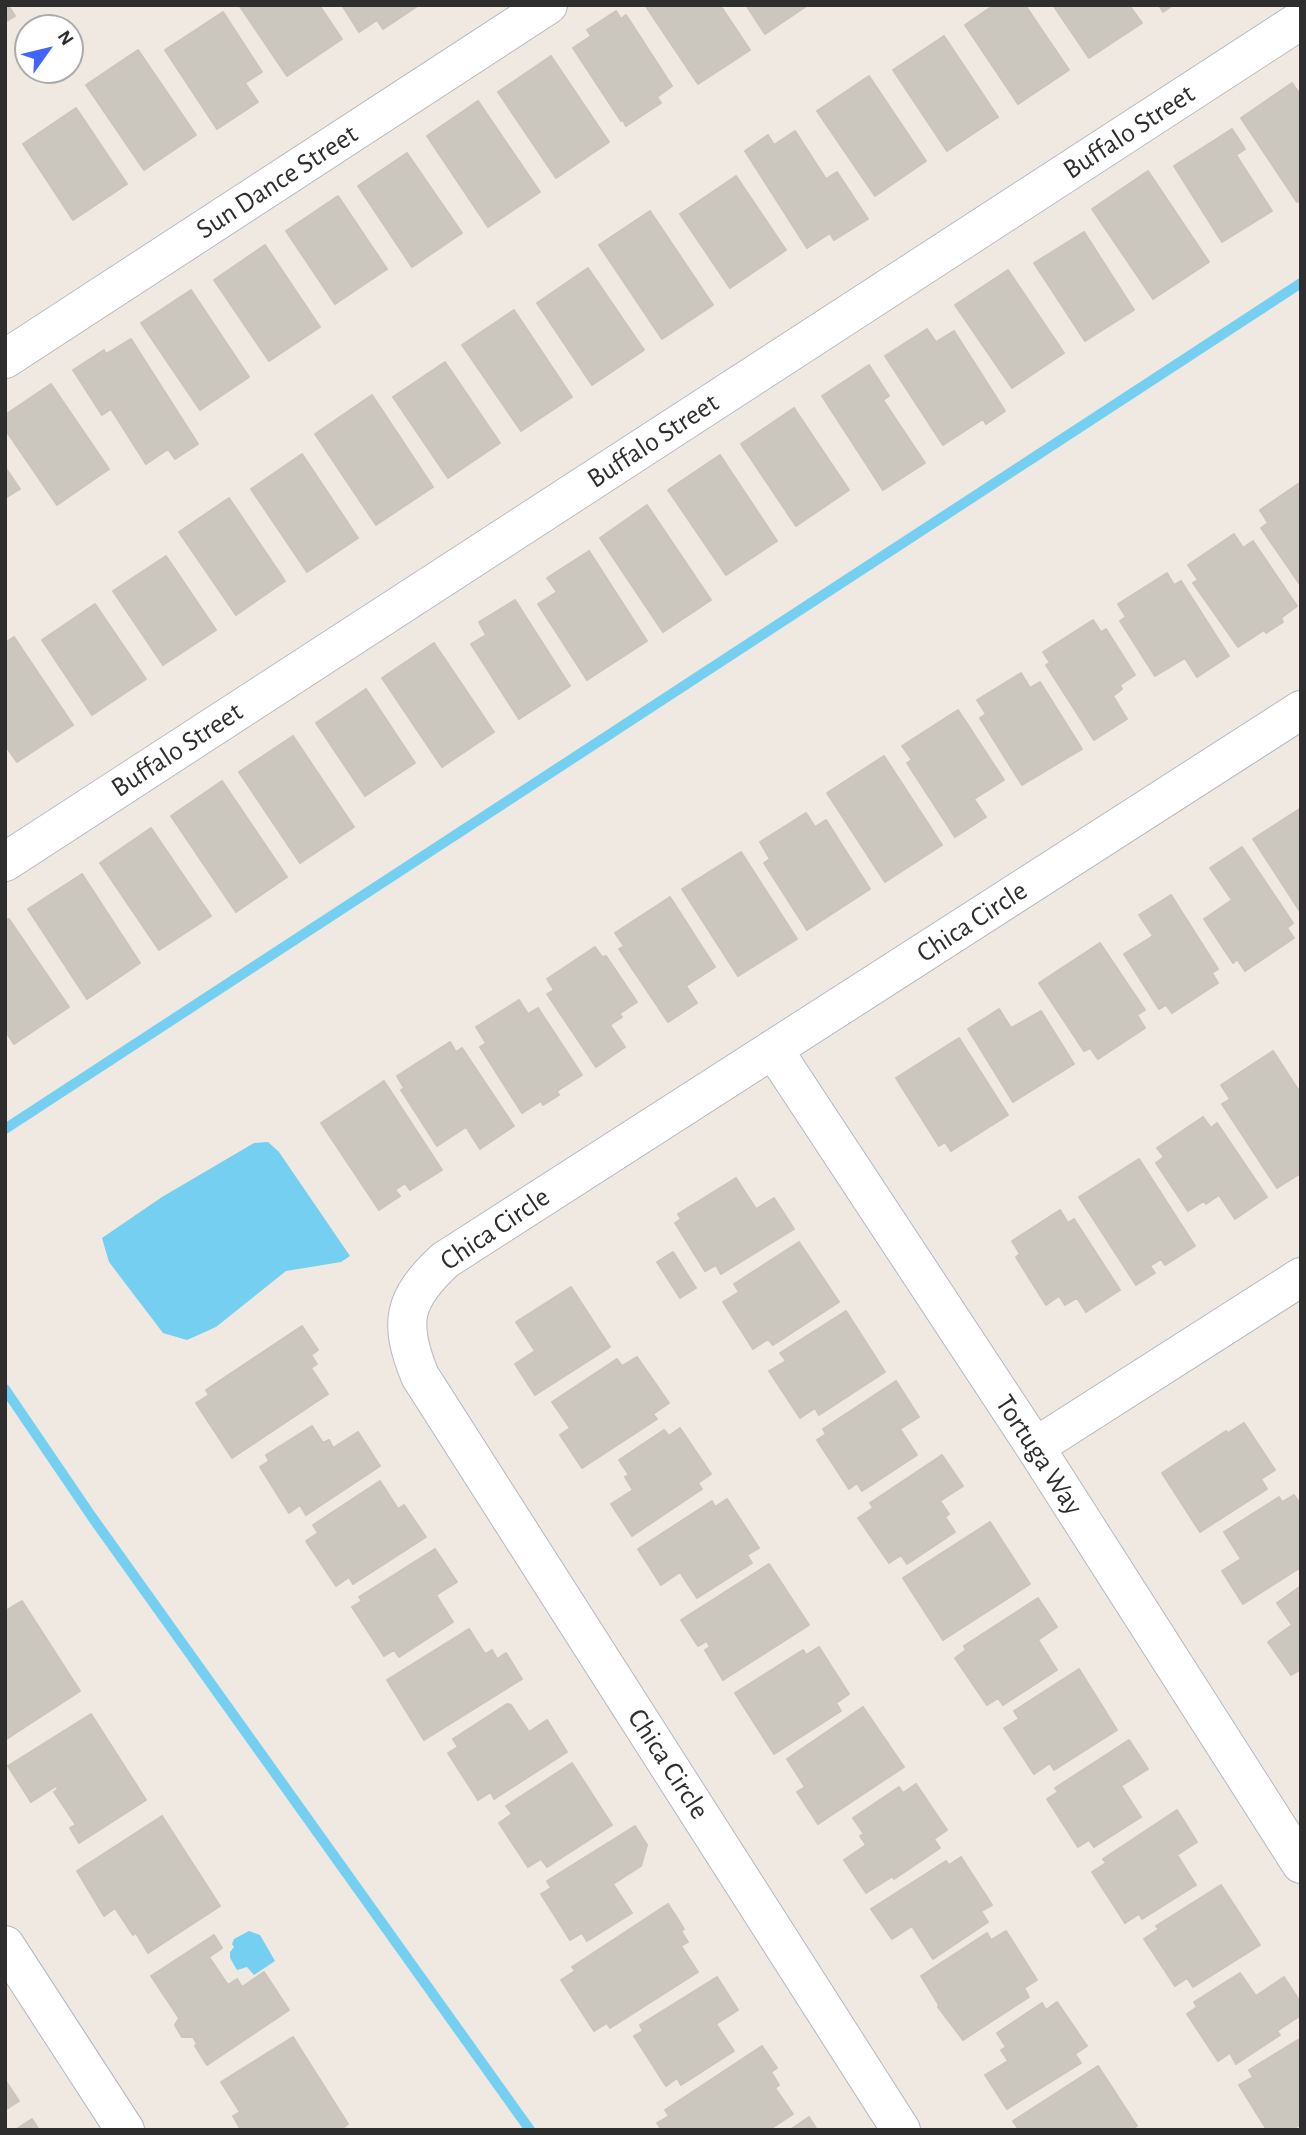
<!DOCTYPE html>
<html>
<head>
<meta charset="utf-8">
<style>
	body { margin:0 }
	#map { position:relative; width:1306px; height:2135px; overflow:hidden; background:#efe9e1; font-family:"Alegreya Sans",sans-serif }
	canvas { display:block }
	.frame { position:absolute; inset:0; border:7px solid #2e2e2e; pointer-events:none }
	.north { position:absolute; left:14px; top:14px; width:70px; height:70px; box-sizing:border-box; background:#fff; border:2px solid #ababab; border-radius:50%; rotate:56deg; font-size:19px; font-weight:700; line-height:28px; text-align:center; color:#2e2e2e }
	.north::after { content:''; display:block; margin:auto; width:24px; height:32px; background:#4264fb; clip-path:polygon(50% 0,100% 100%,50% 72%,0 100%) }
</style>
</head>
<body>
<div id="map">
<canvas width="1306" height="2135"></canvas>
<div class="frame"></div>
<div class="north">N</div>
</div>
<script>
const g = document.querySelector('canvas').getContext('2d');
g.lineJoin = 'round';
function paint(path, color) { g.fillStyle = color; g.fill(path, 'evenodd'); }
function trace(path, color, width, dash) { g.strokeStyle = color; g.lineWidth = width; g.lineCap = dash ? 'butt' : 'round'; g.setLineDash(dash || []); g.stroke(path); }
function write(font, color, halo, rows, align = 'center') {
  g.font = font + ' "Alegreya Sans",sans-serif'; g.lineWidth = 7; g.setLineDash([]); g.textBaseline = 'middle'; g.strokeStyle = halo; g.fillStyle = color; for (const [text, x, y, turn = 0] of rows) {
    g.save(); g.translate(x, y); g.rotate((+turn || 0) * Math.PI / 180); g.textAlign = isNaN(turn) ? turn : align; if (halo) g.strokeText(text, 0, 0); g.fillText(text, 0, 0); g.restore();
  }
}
paint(new Path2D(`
	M268 1142 279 1152 350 1256 341 1262 286 1271 216 1327 187 1340 163 1333 109 1262 102 1238 162 1197 254 1143Z
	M249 1931 260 1935 275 1961 254 1975 247 1967 237 1970 230 1958V1952L234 1947 232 1944 234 1939Z`), '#75cff0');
trace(new Path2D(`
	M5 1129 1301 283
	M5 1389 92 1517 530 2130`), '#75cff0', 10);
const building = new Path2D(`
	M5 5H8L15 16 5 22Z
	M239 5H319L342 39 287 76Z
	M342 5H415L416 7 383 29 377 20 359 32Z
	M645 5H720L750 50 698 84Z
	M746 5H808L765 34Z
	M994 5H1025L1069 70 1018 104 965 25Z
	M1053 5H1129L1142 23 1089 58Z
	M1159 5H1173L1163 12Z
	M616 11 621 19 626 15 672 86 657 97 661 103 626 126 623 120 621 121 573 48 591 36 587 30Z
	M223 12 262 72 245 83 258 102 217 129 165 50Z
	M944 36 998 117 947 151 893 70Z
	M138 50 196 135 144 170 86 85Z
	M551 56 609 142 556 178 498 92Z
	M869 76 926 161 875 196 817 111Z
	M1292 83 1301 96V200L1297 202 1241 118Z
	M478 101 540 192 488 227 427 136Z
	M76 108 127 184 73 220 23 144Z
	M1232 129 1245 149 1236 155 1272 211 1222 242 1174 166Z
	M795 131 826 179 837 172 868 219 834 240 830 233 807 248 745 151 768 135 774 145Z
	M407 153 462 233 412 267 358 186Z
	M1148 171 1209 262 1153 299 1092 209Z
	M736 176 786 250 730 288 680 214Z
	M338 196 387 269 335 304 286 231Z
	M650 211 713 305 662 339 599 245Z
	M1084 232 1134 310 1085 341 1034 263Z
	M265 245 320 327 269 361 214 280Z
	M588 268 644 350 592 385 537 303Z
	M1008 270 1064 353 1012 388 955 305Z
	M191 290 249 377 200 410 141 323Z
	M514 310 572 397 521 431 462 345Z
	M927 329 936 342 954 331 1005 411 986 424 983 419 943 445 885 356Z
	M131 339 198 444 175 459 168 449 146 464 111 409 102 415 73 370 104 350 106 354Z
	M445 362 500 443 448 478 393 397Z
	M869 365 889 396 883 400 925 463 883 490 822 396Z
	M51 384 109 469 57 505 5 429V415Z
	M372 395 433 487 376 525 315 434Z
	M794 408 849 490 796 526 741 444Z
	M302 454 358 538 307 572 251 489Z
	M720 455 777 541 726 575 668 490Z
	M5 467 20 489 5 498Z
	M1301 482V586L1261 528 1268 523 1260 510Z
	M229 498 285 581 236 615 179 532Z
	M647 505 711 600 663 632 600 538Z
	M1234 534 1243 548 1253 541 1297 606 1281 618 1283 622 1266 633 1264 630 1238 647 1193 583 1198 580 1188 565Z
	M589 551 647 641 587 680 538 604 557 592 547 578Z
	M166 556 216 630 163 665 113 591Z
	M1167 573 1174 585 1181 581 1229 656 1197 677 1185 658 1155 676 1120 621 1126 617 1118 604Z
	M515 600 570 686 519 719 471 644 486 635 479 622Z
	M95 604 146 679 92 715 42 640Z
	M1093 620 1101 632 1106 629 1135 675 1120 685 1122 689 1113 696 1127 719 1094 740 1046 665 1050 663 1043 652Z
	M14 637 73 725 17 762 5 745V643Z
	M434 643 494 732 442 767 382 678Z
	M1021 673 1030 688 1040 682 1082 749 1022 785 980 718 986 714 977 700Z
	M366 689 415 763 365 796 316 723Z
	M958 710 1004 780 974 799 986 817 955 837 907 763 912 760 902 746Z
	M293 736 354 827 300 863 239 772Z
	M884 756 942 845 885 882 827 793Z
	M222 781 287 877 236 912 171 816Z
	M1301 808V913L1253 839Z
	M806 813 815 827 826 820 870 889 807 930 764 863 770 859 760 842Z
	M151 828 211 916 159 950 100 863Z
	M1242 847 1293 923 1287 928 1294 938 1245 971 1237 959 1233 963 1204 919 1232 900 1210 868Z
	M741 852 797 939 738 976 682 889Z
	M82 874 140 963 87 999 28 909Z
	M1171 895 1218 969 1212 973 1218 983 1172 1013 1166 1005 1159 1009 1124 954 1153 936 1139 915Z
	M670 897 715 967 686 986 697 1003 668 1022 619 949 624 946 615 933Z
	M9 919 69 1007 14 1044 5 1030V921Z
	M1100 943 1145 1010 1137 1015 1145 1028 1098 1059 1090 1048 1084 1051 1039 983Z
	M595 947 602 957 606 956 637 1002 619 1014 622 1017 610 1025 625 1047 596 1067 547 994 554 990 547 979Z
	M519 1000 528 1014 538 1008 582 1075 557 1091 559 1095 543 1105 541 1101 522 1113 480 1047 486 1043 476 1027Z
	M999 1009 1011 1028 1041 1011 1074 1064 1013 1102 968 1029Z
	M959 1038 1008 1115 951 1151 945 1142 939 1146 896 1078Z
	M450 1042 456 1052 462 1048 514 1126 480 1149 466 1127 437 1146 401 1090 404 1088 397 1076Z
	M1273 1051 1301 1094V1173L1277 1188 1222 1104 1230 1099 1221 1085Z
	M384 1081 442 1170 410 1190 405 1183 395 1190 400 1196 379 1210 321 1123Z
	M1203 1117 1211 1128 1217 1123 1267 1197 1235 1219 1219 1195 1206 1204 1204 1201 1188 1211 1156 1163 1164 1157 1157 1148Z
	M1139 1159 1195 1246 1165 1265 1161 1259 1150 1266 1155 1273 1136 1285 1079 1197Z
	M736 1178 756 1209 774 1198 794 1229 721 1274 716 1265 705 1271 675 1223 681 1219 678 1214Z
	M1060 1210 1068 1223 1074 1219 1120 1290 1086 1312 1077 1298 1065 1305 1059 1296 1046 1305 1016 1257 1020 1254 1012 1241Z
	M799 1242 839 1302 773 1345 768 1339 753 1349 723 1302 739 1292 734 1284Z
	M673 1252 696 1288 680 1298 657 1262Z
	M571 1287 610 1347 535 1395 515 1364 535 1351 516 1322Z
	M846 1311 885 1372 819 1415 815 1408 800 1418 769 1371 786 1361 780 1353Z
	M302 1326 318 1350 311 1355 317 1364 311 1368 328 1394 232 1458 196 1403 209 1395 206 1390Z
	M637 1357 669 1403 653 1414 657 1419 582 1468 560 1435 570 1428 552 1402 617 1359 622 1366Z
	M896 1381 919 1417 900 1429 917 1455 862 1491 857 1483 849 1489 817 1440 826 1434 823 1429Z
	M1244 1423 1275 1470 1261 1479 1267 1489 1200 1532 1162 1473 1226 1431 1228 1433Z
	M312 1426 323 1443 329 1440 333 1448 358 1432 380 1466 306 1515 300 1505 289 1513 260 1467 269 1461 266 1455Z
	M680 1428 711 1474 698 1483 702 1489 632 1536 611 1504 633 1490 625 1477 629 1475 619 1460 664 1430 669 1436Z
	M942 1455 963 1486 940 1501 949 1514 945 1517 955 1532 907 1564 901 1555 889 1563 858 1518 873 1508 870 1503Z
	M380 1481 398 1509 404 1505 426 1537 353 1584 349 1577 336 1586 306 1541 318 1533 313 1525Z
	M1294 1495 1301 1505V1567L1243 1604 1222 1571 1241 1559 1224 1532 1279 1497 1282 1502Z
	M727 1499 759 1548 747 1555 752 1563 697 1598 680 1572 661 1585 638 1549 712 1501 715 1507Z
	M990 1522 1030 1584 943 1640 903 1578Z
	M435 1549 457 1582 436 1595 453 1622 399 1657 394 1650 384 1656 352 1607 362 1601 359 1597Z
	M769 1564 809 1625 723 1680 705 1650 710 1647 707 1641 698 1646 681 1620Z
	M1301 1586V1669L1291 1675 1268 1642 1292 1625 1277 1603Z
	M1038 1598 1057 1627 1038 1640 1057 1670 1003 1705 998 1698 987 1705 955 1658 966 1650 964 1646Z
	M22 1601 80 1691 5 1740V1611Z
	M469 1629 485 1654 492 1650 497 1659 506 1653 522 1679 424 1740 387 1680Z
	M819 1647 849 1694 836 1703 841 1711 774 1754 735 1693 803 1650 806 1655Z
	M1079 1669 1117 1730 1054 1770 1050 1763 1034 1774 1004 1728 1019 1719 1014 1711Z
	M507 1704 511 1705 529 1732 547 1720 567 1752 494 1799 491 1792 478 1800 448 1753 458 1747 453 1739Z
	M863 1707 904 1767 818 1824 797 1792 805 1787 787 1759Z
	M91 1714 146 1800 79 1843 70 1828 76 1825 54 1792 58 1789 56 1786 31 1802 8 1766Z
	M1129 1740 1148 1769 1121 1786 1141 1817 1094 1847 1089 1840 1078 1847 1047 1799 1058 1792 1055 1788Z
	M572 1763 612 1825 547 1867 541 1859 528 1867 499 1823 512 1814 506 1806Z
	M916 1784 947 1830 934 1839 940 1848 894 1879 893 1876 866 1893 844 1860 866 1845 860 1836 864 1834 853 1818 899 1787 903 1793Z
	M1177 1810 1197 1842 1177 1855 1196 1885 1142 1919 1139 1914 1125 1923 1092 1872 1106 1863 1103 1859Z
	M162 1816 220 1906 148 1953 136 1933 133 1935 115 1908 104 1916 77 1871Z
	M635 1826 647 1845 641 1866 613 1884 632 1913 587 1941 582 1933 570 1940 541 1894 551 1888 547 1881Z
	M961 1857 992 1905 981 1911 988 1922 933 1959 912 1926 892 1939 871 1909 946 1861 949 1865Z
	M1221 1885 1260 1945 1193 1987 1187 1978 1175 1986 1144 1939 1159 1929 1156 1926Z
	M668 1904 684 1929 681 1931 688 1942 681 1946 698 1972 610 2028 607 2023 594 2031 561 1980 575 1971 572 1967Z
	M1006 1931 1037 1980 1024 1988 1029 1997 963 2040 938 2007 939 2005 921 1976 987 1933 991 1940Z
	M214 1935 222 1948 209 1957 228 1985 237 1979 242 1987 264 1972 289 2010 207 2065 195 2046 197 2044 193 2037H182L175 2025 179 2018 151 1976Z
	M1240 1973 1256 1996 1284 1977 1301 2003V2015L1277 2031 1280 2035 1236 2064 1230 2053 1218 2061 1187 2014 1197 2007 1194 2002Z
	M717 1977 738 2010 716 2024 734 2051 681 2085 677 2078 666 2086 634 2036 643 2031 640 2025Z
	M1057 2002 1087 2046 1075 2054 1081 2063 1007 2109 985 2075 1008 2061 1001 2050 1006 2047 997 2033 1042 2003 1046 2010Z
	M293 2037 348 2124 340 2130H241L233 2116 240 2112 221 2082Z
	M1301 2038V2124L1292 2130H1288L1285 2126 1278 2130H1267L1239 2085 1253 2077 1249 2070Z
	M762 2046 777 2068 771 2072 779 2085 775 2088 793 2114 769 2130H662L657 2123 669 2116 665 2110Z
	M1098 2066 1137 2126 1130 2130H1019L1013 2121Z
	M5 2080 19 2101 5 2110Z
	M809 2117 817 2130H790Z
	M32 2119 39 2130H15Z`);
paint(building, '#cbc7bf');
trace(building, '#cbc5ba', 2);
const minor = new Path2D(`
	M5 359 548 5
	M5 862 1301 20
	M773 1049 1035 1447 1301 1864
	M1035 1447 1301 1277
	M5 1945 125 2130
	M901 2130 420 1376C398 1322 403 1299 445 1260L1301 710`);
trace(minor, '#b4b7c1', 40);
trace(minor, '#fff', 38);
write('28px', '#2e2e2e', '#fff', [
	["Buffalo Street",1129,132,-33],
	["Sun Dance Street",277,182,-33],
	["Buffalo Street",653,441,-33],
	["Buffalo Street",177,750,-33],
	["Chica Circle",972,922,-33],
	["Chica Circle",495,1229,-34],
	["Tortuga Way",1039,1455,57],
	["Chica Circle",668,1764,57]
]);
</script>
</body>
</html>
